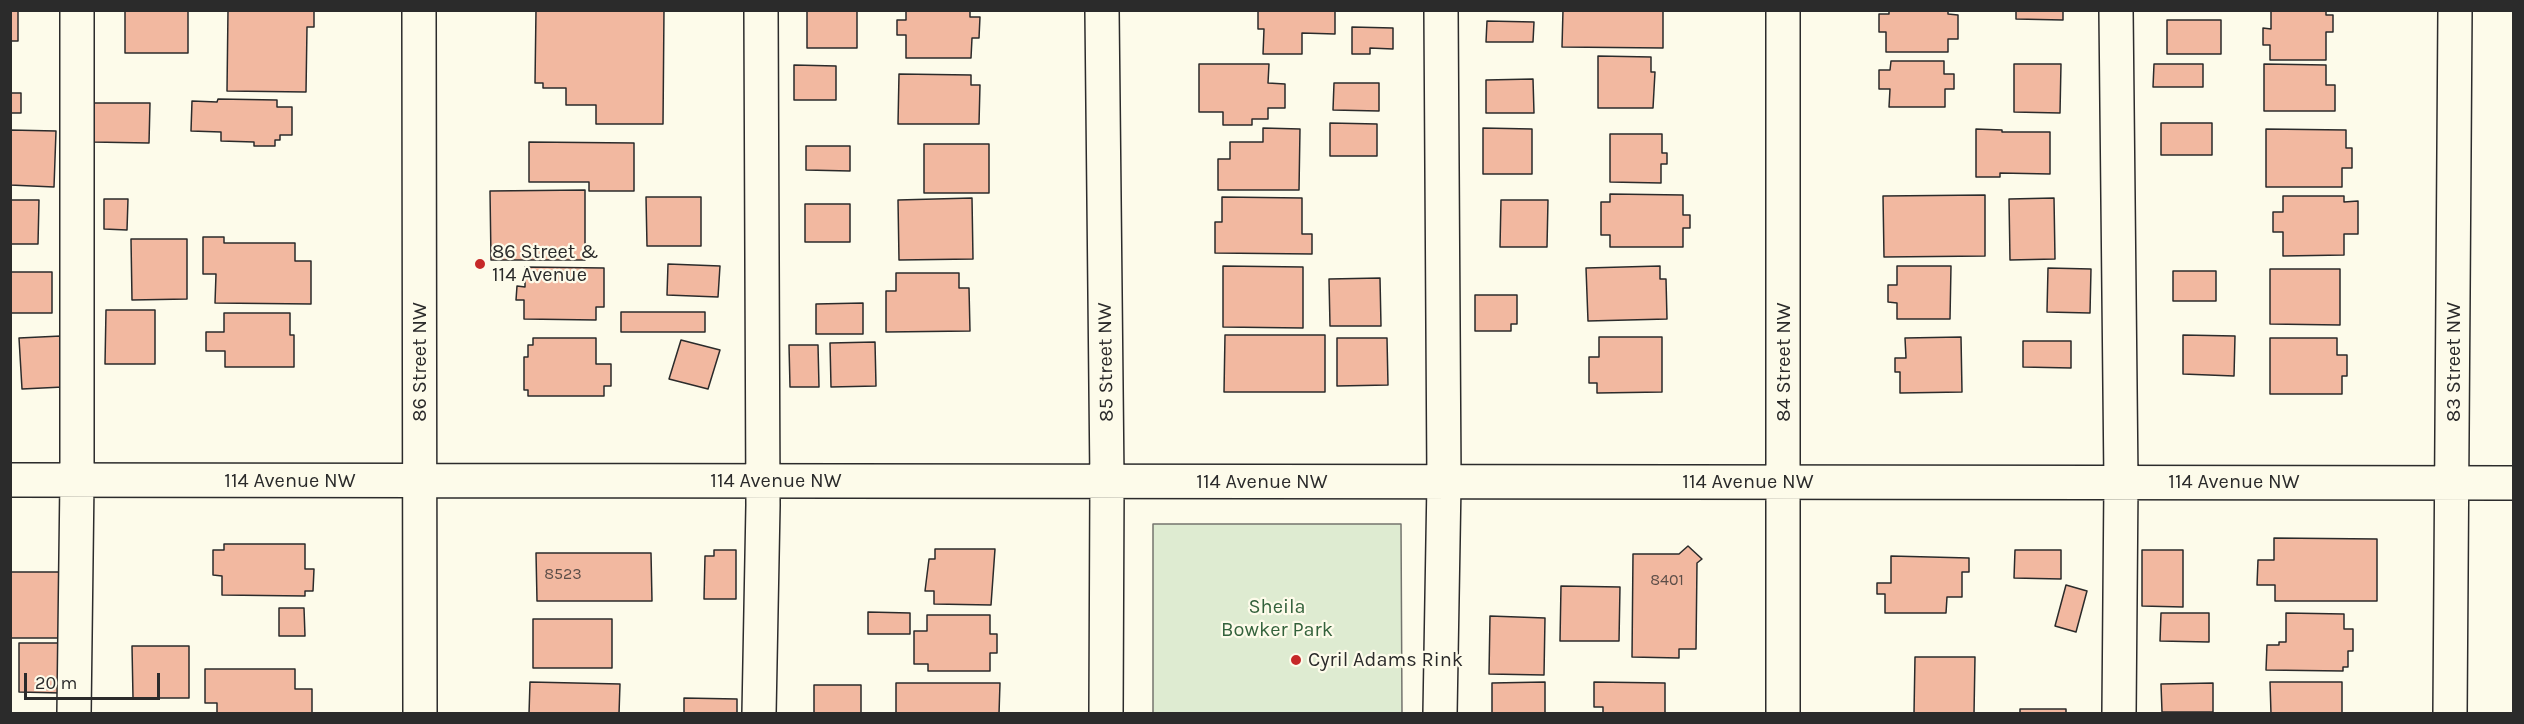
<!DOCTYPE html>
<html>
<head>
<meta charset="utf-8">
<style>
	body { margin:0 }
	#map { position:relative; width:2524px; height:724px; overflow:hidden; background:#fdfbea; font-family:Karla,sans-serif }
	canvas { display:block }
	.frame { position:absolute; inset:0; border:12px solid #2b2b2b; pointer-events:none }
	.scale { position:absolute; left:24px; top:673px; width:136px; height:27px; box-sizing:border-box; border:3px solid #2b2b2b; border-top:0; padding-left:8px; font-size:18px; line-height:21px; white-space:nowrap; color:#2b2b2b; -webkit-text-stroke:4px #fdfbea; paint-order:stroke }
</style>
</head>
<body>
<div id="map">
<canvas width="2524" height="724"></canvas>
<div class="frame"></div>
<div class="scale">20 m</div>
</div>
<script>
const g = document.querySelector('canvas').getContext('2d');
g.lineJoin = 'round';
function paint(path, color) { g.fillStyle = color; g.fill(path, 'evenodd'); }
function trace(path, color, width, dash) { g.strokeStyle = color; g.lineWidth = width; g.lineCap = dash ? 'butt' : 'round'; g.setLineDash(dash || []); g.stroke(path); }
function write(font, color, halo, rows, align = 'center') {
  g.font = font + ' Karla,sans-serif'; g.lineWidth = 4.5; g.setLineDash([]); g.textBaseline = 'middle'; g.strokeStyle = halo; g.fillStyle = color; for (const [text, x, y, turn = 0] of rows) {
    g.save(); g.translate(x, y); g.rotate((+turn || 0) * Math.PI / 180); g.textAlign = isNaN(turn) ? turn : align; if (halo) g.strokeText(text, 0, 0); g.fillText(text, 0, 0); g.restore();
  }
}
const green = new Path2D(`
	M1153 524H1401L1402 713H1153Z`);
paint(green, '#deebd1');
trace(green, '#74746e', 1.5);
const building = new Path2D(`
	M10 10H18V41H10Z
	M125 10H188V53H125Z
	M228 10H314V27H307L306 92 227 91Z
	M536 10H664L663 124H596V105H566V88H543V83H535Z
	M807 10H857V48H807Z
	M906 10H970V17H980L979 38H972L971 58H906V35H897V20H906Z
	M1258 10H1335V34L1302 33V54H1263L1264 29H1258Z
	M1563 10H1663V48L1562 47Z
	M1889 10H1948V14L1958 15V39H1948V52H1886V32H1879V14H1889Z
	M2016 10H2063V20L2016 19Z
	M2271 10H2326V15H2333V32H2326V60H2270V45H2263V28L2271 29Z
	M2167 20H2221V54H2167Z
	M1487 21 1534 22 1533 42H1486Z
	M1352 27 1393 28V49L1370 48V54H1352Z
	M1598 56 1651 57V72H1655L1653 108H1598Z
	M1891 61H1944V74H1954V89H1945V107H1889L1890 89H1879V70H1890Z
	M1199 64H1269L1268 83 1285 84V108H1268V119H1252V125H1223V112H1199Z
	M2014 64H2061L2060 113 2014 112Z
	M2154 64H2203V87H2153Z
	M2264 64 2326 65V85H2335V111H2264Z
	M794 65 836 66V100H794Z
	M899 74 971 75V85H980L979 124H898Z
	M1533 79 1534 113H1486V80Z
	M1334 83H1379V111L1333 110Z
	M10 93H21V113H10Z
	M218 99 277 100V107H292V135H280V140H275V146H254V142L221 141V132L191 131 192 101 217 102Z
	M92 103H150L149 143 92 142Z
	M1330 123 1377 124V156H1330Z
	M2161 123H2212V155H2161Z
	M1263 128 1300 129 1299 190H1218V159H1230V142H1263Z
	M1483 128 1532 129V174H1483Z
	M1976 129 2002 130V132H2050V174L2000 173V177H1976Z
	M2266 129 2346 130V148H2352V168H2342V187H2266Z
	M10 130 56 131 54 187 10 185Z
	M1610 134H1662V153H1667V164H1661V183L1610 182Z
	M529 142 634 143V191H589V182H529Z
	M924 144H989V193H924Z
	M806 146H850V171L806 170Z
	M585 190V260H491L490 191Z
	M1610 194 1683 195V215H1690V228H1683V247H1610V235H1601V202H1610Z
	M1985 195V256L1884 257 1883 196Z
	M2283 196H2344V202L2358 201V234H2344V255L2283 256V232H2273V212H2283Z
	M646 197H701V246H647Z
	M1222 197 1302 198V234H1312V254L1215 253V222H1222Z
	M972 198 973 259 899 260 898 200Z
	M2054 198 2055 259 2010 260 2009 199Z
	M104 199H128L127 230 104 229Z
	M10 200H39L38 244H10Z
	M1501 200H1548L1547 247H1500Z
	M805 204H850V242H805Z
	M203 237H224V243H295V261H311V304L215 303 216 274H203Z
	M131 239H187V299L132 300Z
	M668 264 720 266 718 297 667 295Z
	M1223 266 1303 267V328L1223 327Z
	M1660 266V279H1666L1667 319 1588 321 1586 268Z
	M1897 266H1951L1950 319H1897V303L1888 302V285H1897Z
	M525 267 604 268V307H596V320L524 319V300H516L517 286 525 287Z
	M2048 268 2091 269 2090 313 2047 312Z
	M2270 269H2340V325L2270 324Z
	M2173 271H2216V301H2173Z
	M10 272H52V313H10Z
	M896 273H959V288H969L970 331 886 332V291H896Z
	M1380 278 1381 326H1330L1329 279Z
	M1475 295H1517V324H1511V331H1475Z
	M863 303V334H816V304Z
	M106 310H155V364H105Z
	M621 312H705V332H621Z
	M224 313H290V335H294V367H225V351H206V332H224Z
	M1225 335H1325V392H1224Z
	M2183 335 2235 336 2234 376 2183 374Z
	M61 336 63 387 22 389 19 338Z
	M1599 337H1662V392L1597 393V383H1589V357H1599Z
	M1961 337 1962 392 1900 393V372H1895V358H1906L1905 338Z
	M533 338H596V364H611V386H604V396H528V390H524V357H528V345H533Z
	M1337 338H1387L1388 385 1337 386Z
	M2270 338H2337V355H2347V376H2342V394H2270Z
	M681 340 720 350 708 389 669 379Z
	M2023 341H2071V368L2023 367Z
	M875 342 876 386 831 387 830 343Z
	M789 345H818L819 387H790Z
	M2274 538 2377 539V601H2275V585H2257L2258 560H2274Z
	M224 544H305V569H314L313 591H305V596L222 595V576L213 575V550H224Z
	M1688 546 1702 559 1697 563 1696 649H1679V658L1632 657 1633 554H1679Z
	M935 549H995L991 605 934 604V591H925L929 559H935Z
	M714 550H736V599H704L705 556H714Z
	M2015 550H2061V579L2014 578Z
	M2142 550H2183V607L2142 606Z
	M536 553H651L652 601H537Z
	M1891 556 1969 558V572H1962V597H1947L1946 613H1885V594H1877V583H1891Z
	M10 572H59V638H10Z
	M2066 585 2087 591 2076 632 2055 626Z
	M1561 586 1620 587 1619 641H1560Z
	M279 608H304L305 636H279Z
	M868 612 910 613V634H868Z
	M2161 613H2209V642L2160 641Z
	M2286 613 2344 614V629H2353V651H2348V667H2343V671L2266 670 2267 645H2279V642H2286Z
	M927 615H990V634H997V653H990V671H928V664H914V631H927Z
	M1490 616 1545 618 1544 675 1489 674Z
	M533 619H612V668H533Z
	M19 643H61V693L19 692Z
	M132 646H189V698H133Z
	M1915 657H1975L1974 714 1914 713Z
	M205 669H295V689H312V714H217V703H205Z
	M530 682 620 684 619 714H529Z
	M1545 682V714H1492V683Z
	M1594 682 1665 683V714H1603V707H1594Z
	M2270 682H2342V714H2271Z
	M896 683H1000L999 714H896Z
	M2213 683V712H2162L2161 684Z
	M814 685H861V714H814Z
	M684 698 737 699V714H684Z
	M2020 709H2066V714H2020Z`);
paint(building, '#f2b8a0');
trace(building, '#2b2b2b', 1.5);
const minor = new Path2D(`
	M419 10 420 714
	M1102 10 1107 481 1106 714
	M1783 10V714
	M2116 10 2121 482 2119 714
	M10 480 2514 483
	M74 714 77 480V10
	M759 714 763 505 761 10
	M1440 714 1444 482 1441 10
	M2450 714 2455 10`);
trace(minor, '#2b2b2b', 36);
trace(minor, '#fdfbea', 33);
for (const [x, y, r, color] of [
	[480,264,6,"#c62828"],
	[1296,660,6,"#c62828"]
]) { const dot = new Path2D(); dot.arc(x, y, r, 0, 2 * Math.PI); g.fillStyle = color; g.fill(dot); trace(dot, '#fdfbea', 2); }
write('16px', '#5d4e48', null, [
	["8523",563,574],
	["8401",1667,580]
]);
write('20px', '#2b2b2b', '#fdfbea', [
	["86 Street &",492,252],
	["114 Avenue",492,275],
	["Cyril Adams Rink",1308,660]
], 'left');
write('20px', '#2b2b2b', '#fdfbea', [
	["86 Street NW",420,362,-90],
	["85 Street NW",1106,362,-91],
	["84 Street NW",1784,362,-90],
	["83 Street NW",2454,362,-90],
	["114 Avenue NW",290,481],
	["114 Avenue NW",776,481],
	["114 Avenue NW",1262,482],
	["114 Avenue NW",1748,482],
	["114 Avenue NW",2234,482]
]);
write('20px', '#34623c', '#fdfbea', [
	["Sheila",1277,607],
	["Bowker Park",1277,630]
]);
</script>
</body>
</html>
